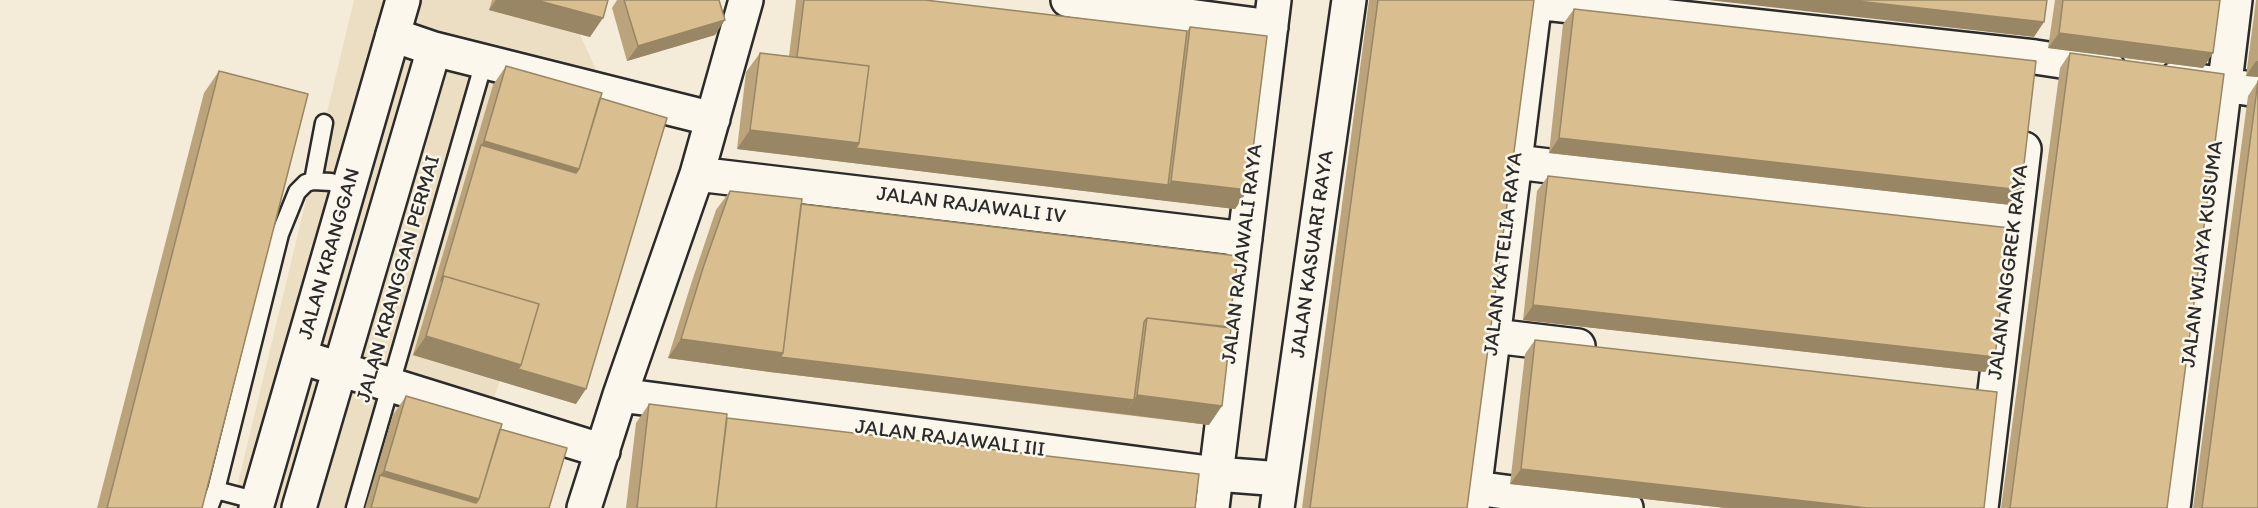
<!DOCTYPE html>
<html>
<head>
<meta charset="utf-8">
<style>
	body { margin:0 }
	canvas { display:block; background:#f4ecd9 }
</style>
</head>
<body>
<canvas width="2258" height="508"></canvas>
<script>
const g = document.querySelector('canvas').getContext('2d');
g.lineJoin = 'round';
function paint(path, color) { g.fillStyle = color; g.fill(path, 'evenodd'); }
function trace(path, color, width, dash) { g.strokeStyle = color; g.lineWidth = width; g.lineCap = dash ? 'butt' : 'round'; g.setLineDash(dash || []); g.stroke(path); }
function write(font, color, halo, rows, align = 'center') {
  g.font = font + ' Itim,sans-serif'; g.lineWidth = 5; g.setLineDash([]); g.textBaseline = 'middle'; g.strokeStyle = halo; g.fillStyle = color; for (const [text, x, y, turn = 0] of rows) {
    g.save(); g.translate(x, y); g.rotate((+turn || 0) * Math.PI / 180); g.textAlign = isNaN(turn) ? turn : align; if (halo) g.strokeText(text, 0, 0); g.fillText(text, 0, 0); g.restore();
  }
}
paint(new Path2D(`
	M354 0H564L598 74 459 508H232Z`), '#ecdec3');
const lane = new Path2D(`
	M313 181 324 123
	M216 490 258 501
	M209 508 216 490 280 234 297 192 306 183 313 181 331 182 350 189
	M355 508 484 62`);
const street = new Path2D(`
	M1068 0 1271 27
	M1535 2 2035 57 2108 68
	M393 35 434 49 713 119
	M2177 78 2258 90
	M1516 162 2015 222
	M697 174 1245 239
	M1494 336 1578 346
	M301 357 603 451
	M620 395 1216 474 1281 479
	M1475 488 1626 508
	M299 508 434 49
	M584 508 620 395 697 174 746 0
	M1212 508 1274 0
	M1277 508 1349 0
	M1472 508 1535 0
	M1981 508 2024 149
	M2173 508 2235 0`);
const secondary = new Path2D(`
	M256 508 403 0`);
trace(lane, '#2b2b2b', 21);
trace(street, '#2b2b2b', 38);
trace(secondary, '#2b2b2b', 38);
trace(lane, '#fbf7ec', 16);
trace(street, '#fbf7ec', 33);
trace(secondary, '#fbf7ec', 33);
paint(new Path2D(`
	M492 0H608L590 37 489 10Z
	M617 0H719L715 35 627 61 612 8Z
	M796 0H925L1187 31 1190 27 1248 190 1235 209 737 149 746 72 760 53 789 56Z
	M1369 0H1534L1467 508H1302Z
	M2055 0H2220L2213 53 2203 68 2048 48Z
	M2256 0H2258V77L2246 76Z
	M1574 9 2011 205 1549 153 1563 24Z
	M2070 53 2167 508H2001L2060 68Z
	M506 66 600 98 576 404 413 355 493 85Z
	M219 71 202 508H97L204 93Z
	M2258 81V508H2193L2248 96Z
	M1548 176 1995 357 1985 372 1523 320 1537 191Z
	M730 191 801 204 1238 256 1209 425 770 372 668 358 691 284 716 210Z
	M1535 340 1984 508H1726L1510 484 1525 354Z
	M406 396 500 429 549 508H365L393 415Z
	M649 404 727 418 1195 508H626L636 423Z`), '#bba47b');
paint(new Path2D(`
	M496 0H536L603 18 590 37 489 10Z
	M1708 0H1848L2044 22 2034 37Z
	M725 20 715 35 627 61 638 46Z
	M2059 33 2213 53 2203 68 2048 48Z
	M2256 61H2258V77L2246 76Z
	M750 130 859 143 1168 185 1158 200 737 149Z
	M1559 138 2021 190 2011 205 1549 153Z
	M484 141 579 169 566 188 481 145Z
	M1171 181 1248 190 1235 209 1158 200Z
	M1533 305 1995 357 1985 372 1523 320Z
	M426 336 521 365 586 389 576 404 413 355Z
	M681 339 783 353 770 372 668 358Z
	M780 357 1134 400 1124 414 770 372Z
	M1137 395 1222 406 1209 425 1124 414Z
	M1521 469 1867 508H1726L1510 484Z
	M384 471 479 499 473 508 380 475Z`), '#988664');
const building = new Path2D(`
	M536 0H608L603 18Z
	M624 0H719L725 20 638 46Z
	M804 0H925L1187 31 1168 185 856 148 859 143 869 66 797 57Z
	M1378 0H1534L1467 508H1310Z
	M1848 0H2047L2044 22Z
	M2063 0H2220L2213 53 2059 33Z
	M1574 9 2036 61 2021 190 1559 138Z
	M1190 27 1267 36 1248 190 1171 181Z
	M760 53 869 66 859 143 750 130Z
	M2070 53 2224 74 2167 508H2010Z
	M506 66 602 93 579 169 484 141Z
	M219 71 308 94 202 508H107Z
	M2258 81V508H2202Z
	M600 98 667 118 586 389 518 369 521 365 539 304 444 276 441 281 481 145 576 173 579 169Z
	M1548 176 2010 228 1995 357 1533 305Z
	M730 191 802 199 783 353 681 339 704 265Z
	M801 204 1238 256 1229 327 1147 318 1144 322 1134 400 780 357 783 353Z
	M444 276 539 304 521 365 426 336Z
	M1147 318 1231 328 1222 406 1137 395Z
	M1535 340 1997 392 1984 508H1867L1521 469Z
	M406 396 502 424 479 499 384 471Z
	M649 404 727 414 716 508H637Z
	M727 418 1199 474 1195 508H716Z
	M500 429 567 448 549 508H371L380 475 476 503 479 499Z`);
paint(building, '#d9bf8f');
trace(building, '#988664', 1.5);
write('21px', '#2b2b2b', '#fbf7ec', [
	["JALAN RAJAWALI IV",971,206,7],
	["JALAN KRANGGAN",330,254,-74],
	["JALAN RAJAWALI RAYA",1243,254,-83],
	["JALAN KASUARI RAYA",1313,254,-82],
	["JALAN KATELIA RAYA",1504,254,-83],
	["JALAN WIJAYA KUSUMA",2203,254,-83],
	["JALAN ANGGREK RAYA",2009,272,-83],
	["JALAN KRANGGAN PERMAI",399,279,-74],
	["JALAN RAJAWALI III",950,439,7]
]);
</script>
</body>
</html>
